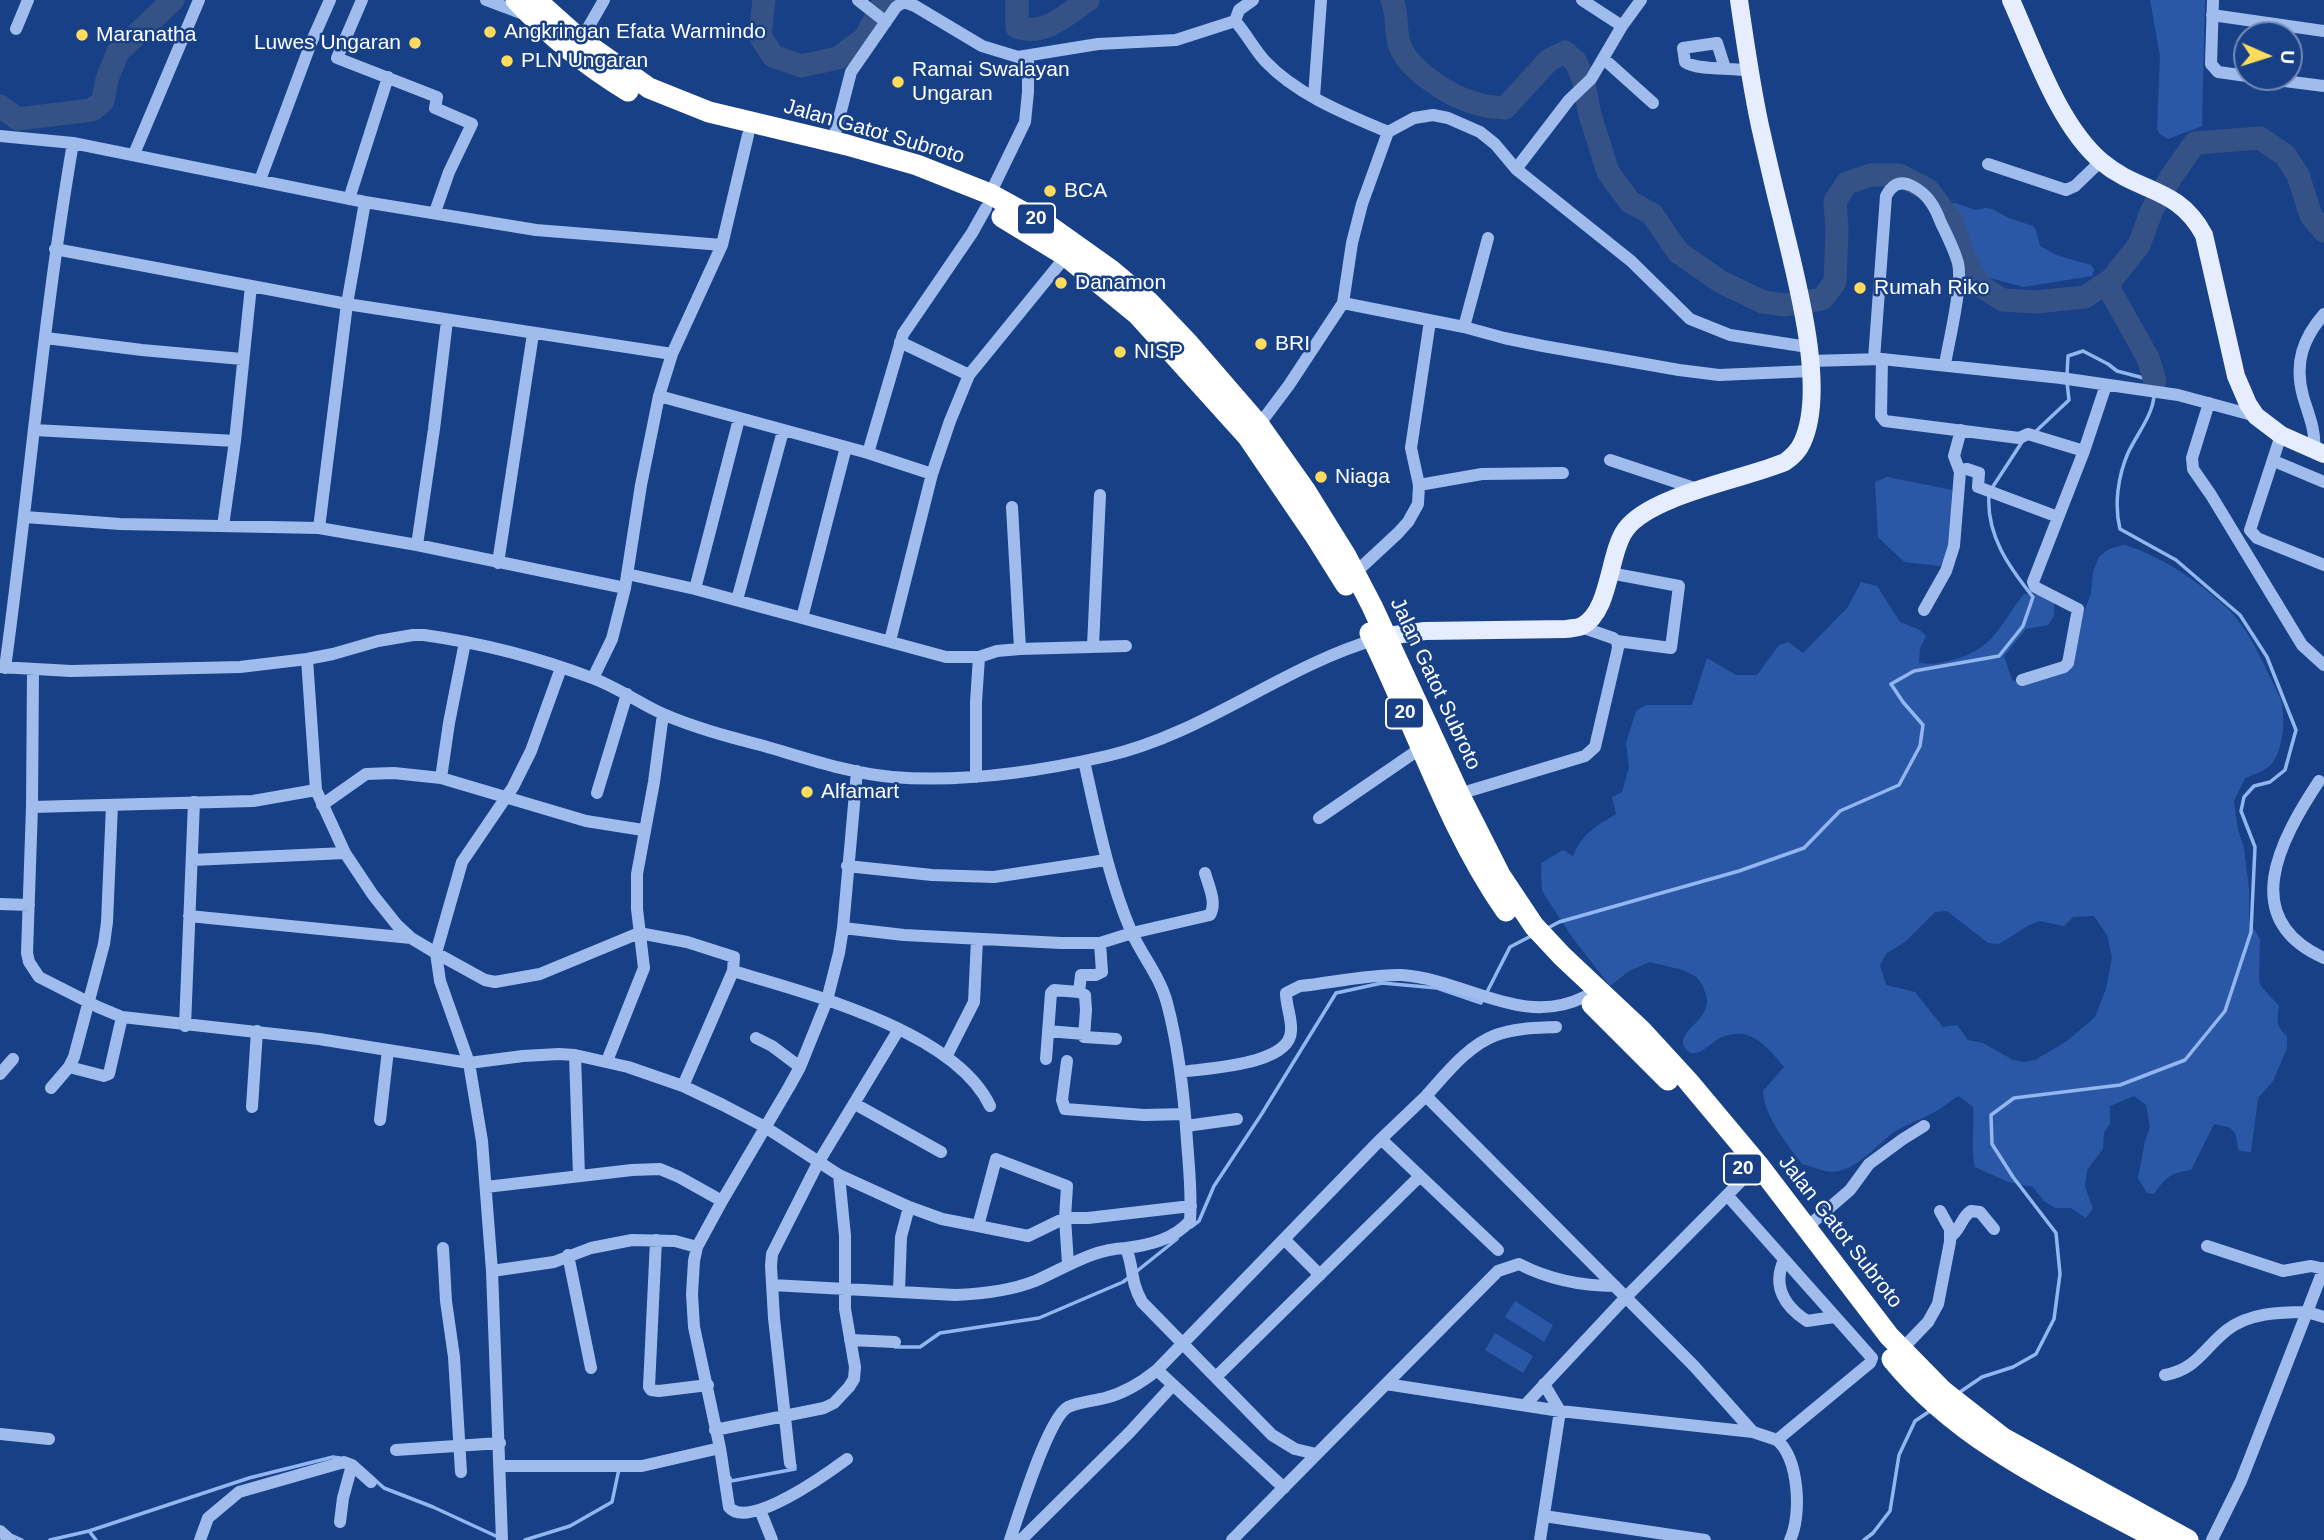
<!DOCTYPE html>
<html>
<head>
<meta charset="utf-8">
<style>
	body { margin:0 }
	#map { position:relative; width:2324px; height:1540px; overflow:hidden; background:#184087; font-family:Helvetica,sans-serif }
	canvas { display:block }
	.north { position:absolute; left:2233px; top:21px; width:70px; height:70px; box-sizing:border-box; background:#184087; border:2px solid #748cb7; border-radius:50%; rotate:93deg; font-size:19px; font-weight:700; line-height:28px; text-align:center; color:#fff }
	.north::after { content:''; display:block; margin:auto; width:24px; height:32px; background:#ffdc5b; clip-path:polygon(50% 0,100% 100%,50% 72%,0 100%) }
</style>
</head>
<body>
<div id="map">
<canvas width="2324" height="1540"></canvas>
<div class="north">U</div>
</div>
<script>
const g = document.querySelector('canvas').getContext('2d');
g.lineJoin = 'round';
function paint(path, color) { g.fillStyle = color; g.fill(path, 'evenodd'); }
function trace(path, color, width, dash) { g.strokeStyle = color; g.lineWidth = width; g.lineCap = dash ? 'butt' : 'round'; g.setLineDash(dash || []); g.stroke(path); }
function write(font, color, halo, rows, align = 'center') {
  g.font = font + ' Helvetica,sans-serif'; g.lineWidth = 5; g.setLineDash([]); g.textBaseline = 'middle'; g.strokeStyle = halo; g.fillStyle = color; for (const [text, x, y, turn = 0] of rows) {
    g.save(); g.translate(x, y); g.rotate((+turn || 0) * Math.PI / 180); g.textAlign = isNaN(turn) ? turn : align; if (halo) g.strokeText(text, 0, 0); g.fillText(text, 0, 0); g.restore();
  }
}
paint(new Path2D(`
	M2150 0H2205L2202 126 2168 139 2160 134 2157 129 2160 56Z
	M1955 203 1975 210 1986 208 1992 209 2009 218 2033 226 2036 230 2040 246 2056 255 2091 265 2094 270 2092 276 2023 287 1983 276 1961 238 1950 204Z
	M1887 477 1952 490C1951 514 1954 545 1940 566L1904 562 1878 537 1875 482Z
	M2125 545C2163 557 2196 580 2226 607 2246 626 2257 650 2269 675 2273 684 2280 695 2282 705 2285 722 2283 747 2273 762 2267 771 2254 774 2245 778L2234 801 2238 830 2244 848 2249 890V921L2260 939 2259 979 2261 986 2279 1006C2277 1020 2275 1026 2287 1036V1048L2273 1081 2258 1098 2251 1152 2239 1151 2235 1133 2229 1127 2214 1124 2191 1170C2170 1173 2166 1177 2154 1194L2147 1193 2138 1178 2145 1141 2150 1127 2146 1105 2134 1096 2110 1106V1124L2104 1132 2103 1149 2087 1170 2085 1187 2093 1208 2086 1218 2071 1208H2055L2044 1201 2033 1187 2008 1182 1975 1167C1970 1147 1975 1127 1973 1107L1959 1096C1952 1099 1948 1104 1941 1108 1928 1117 1911 1122 1897 1130 1878 1143 1861 1166 1839 1171 1824 1174 1816 1167 1802 1164 1787 1144 1764 1116 1763 1091L1784 1067C1774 1055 1760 1037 1743 1034 1738 1033 1727 1035 1722 1037 1712 1041 1696 1062 1686 1049 1672 1032 1714 1020 1706 995 1704 988 1702 982 1696 977 1684 968 1664 966 1650 962L1629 971 1610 986 1572 937 1542 891 1541 863 1563 850 1573 856C1583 833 1595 827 1616 814L1612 797 1622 792 1629 767 1626 743 1636 711 1646 705H1692L1707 658 1736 675H1757L1779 645 1788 642 1803 653 1848 607 1861 582 1877 586 1900 622 1920 630 1926 636 1920 648 1919 663C1930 665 1942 663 1952 660 1995 649 1999 625 2024 594L2043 595 2054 603V616L2048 625 2026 629 2004 656 2012 680 2022 683 2070 668 2081 619 2091 594 2093 572 2099 557 2109 549ZM1947 911 1988 943 1999 944 2029 925 2040 921 2064 926 2073 917 2094 916 2107 935 2112 957 2106 989 2095 1017 2067 1041 2035 1060 2024 1062 2013 1060 1983 1043 1968 1040 1957 1025 1943 1027 1915 992 1886 985 1880 965 1886 954 1906 941 1935 912Z
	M1515 1301 1553 1325 1544 1342 1505 1317Z
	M1495 1333 1533 1356 1523 1373 1485 1350Z`), '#2b58a6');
trace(new Path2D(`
	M2034 433 2069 400 2067 382
	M1992 488 2022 442
	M1546 929 1559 922 1739 871 1804 848 1840 811 1899 785 1920 746 1923 725 1903 702 1891 684 1914 671 1999 656 2023 626 2033 597C2009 567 1986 535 1989 495
	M1487 992 1510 947 1533 935
	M1191 1227 1199 1221 1214 1186 1261 1115 1336 993 1382 983 1437 988 1481 1003 1483 999
	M1137 1271 1177 1239
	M895 1347H920L940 1333 1039 1318 1123 1282 1131 1276
	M1957 1394 1982 1377 2013 1367 2036 1354 2054 1319 2060 1274 2056 1233 2013 1177 1992 1144 1991 1115 2014 1098 2120 1085 2185 1060 2225 1011 2251 932 2255 847 2241 811 2244 797 2254 786 2270 782 2285 770 2296 730 2267 657 2240 615 2176 560 2120 529C2114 505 2118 476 2128 453 2141 426 2156 414 2155 381L2117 371 2108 364 2083 351 2068 356 2067 375
	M730 1478 731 1481 795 1469V1465
	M375 1480 384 1488 433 1507 498 1537
	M89 1531 96 1540
	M13 1536 22 1540
	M50 1540 89 1531 249 1478 333 1457 340 1458
	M525 1540 570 1526 612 1502 619 1469
	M1864 1540 1873 1533 1890 1511 1899 1455 1915 1421 1933 1409`), '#92b6ef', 3.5);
trace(new Path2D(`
	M764 0 760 36 773 56 801 66 838 58 865 38 885 0
	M1017 0V27C1044 37 1066 15 1088 0
	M1392 0C1398 14 1395 29 1399 43 1406 69 1452 98 1478 104 1486 107 1496 107 1505 108L1549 60 1565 52 1576 62 1583 79 1590 115 1608 172 1630 202 1652 214 1678 252 1721 282 1763 302 1786 305 1822 299 1835 282 1837 230 1835 201 1847 183 1871 175H1899L1928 190 1952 221 1964 257 1980 286 2003 300 2035 302 2085 297 2112 279 2139 245 2152 210 2171 177 2195 143 2260 138 2285 155 2298 175 2311 216 2324 231
	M0 106 18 119 92 110 103 101 107 79 118 52 173 0
	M2106 283 2148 358 2155 381`), '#355287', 23);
trace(new Path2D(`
	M362 0 337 58 437 97 435 108 472 124 449 172 435 212
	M486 0 526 15
	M858 0 886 22
	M1582 0 1622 26
	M2213 0 2211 64 2218 72 2247 76
	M2212 15 2324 31
	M1235 21 1239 10 1253 0
	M16 29 28 0
	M581 40 604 0
	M1604 59 1653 103
	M1725 68 1717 43 1683 48 1685 62C1698 71 1733 67 1750 71
	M2253 77 2324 86
	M1314 97 1321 0
	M0 136 73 143 365 202 536 230 722 245
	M833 142 851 72 896 7 904 2 915 6 982 46 1018 57 1098 44 1176 40 1235 21C1246 33 1254 49 1265 61 1297 95 1346 114 1388 132
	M134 154 199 0
	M1988 164 2066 190 2075 186 2101 161
	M1516 169 1569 100 1591 79 1622 26 1641 0
	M260 180 311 43 330 0
	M990 194 1025 122 1028 92V56
	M349 199 388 77
	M55 249 347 304 672 354
	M1343 303 1464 327 1504 338 1543 346 1679 370 1719 375 1811 371
	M1464 327 1488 238
	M46 338 142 350 242 359
	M900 342 969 375
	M1874 359 1886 196C1892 185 1900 180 1912 186 1928 194 1935 207 1941 223 1947 235 1954 249 1958 263 1963 284 1949 341 1945 364
	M1882 359 1881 416 1885 421 2019 438 2028 434 2084 451
	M1810 361 1882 359 2061 378 2178 395 2256 416
	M659 396 868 453 932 474
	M2209 403 2192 458 2193 469 2211 495 2302 645 2324 665
	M1259 425 1289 385 1343 303 1352 243 1362 204 1388 132 1414 118 1433 115 1448 118 1480 132 1495 144 1516 169 1631 261 1690 319 1730 335 1808 347
	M35 430 235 441
	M2281 435 2250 530 2257 538 2324 565
	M2314 449C2316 430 2308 414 2303 396 2294 363 2303 338 2324 314
	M868 453 903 334 972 233 986 208
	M1610 460 1700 490
	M2274 461 2324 482
	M1960 470 1967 469 1979 473 1978 487 2058 517
	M1419 485 1482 474 1563 473
	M1012 507 1020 649
	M25 517 120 524 319 528 417 545 625 588
	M223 526 235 441 251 286
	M319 528 347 304 365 202
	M417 545 434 429 447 321
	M498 563 533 334
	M1355 573 1398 533 1408 522 1418 504 1419 485 1411 448 1430 321
	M1610 573 1679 586 1671 648 1617 641
	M627 574 695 589 946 657H979L997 651 1020 649 1126 646
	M695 589 739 419
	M737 600 783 431
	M1924 610 1946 571 1954 546 1960 472 1954 456 1961 430
	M802 618 846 447
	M890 641 932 474 950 421 969 375 1066 256
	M1093 646 1100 495
	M307 659 316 790
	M0 667 71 671 240 667 307 659 333 654 378 641 413 635H424C481 643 539 658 592 678 617 687 639 703 663 714 695 728 730 737 764 746 806 758 848 773 892 777 963 783 1037 772 1107 756 1204 734 1283 666 1377 639
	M5 668C29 493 43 317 73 143
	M33 670 32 807 27 953 29 962 39 977 98 1007 122 1017 319 1039 469 1063 523 1056 559 1054 575 1055 628 1067 683 1086 723 1105 765 1127 839 1175 909 1207
	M593 678 612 639 625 588 641 485 659 396 672 354 722 245 748 135
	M2022 680 2064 667 2068 663 2078 609 2035 587 2033 582 2084 451 2106 385
	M1084 761C1097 819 1108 877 1131 931 1142 956 1160 976 1167 1003 1179 1048 1184 1095 1187 1141 1189 1168 1192 1194 1190 1221 1174 1239 1150 1245 1126 1248
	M976 777V702L979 657
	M441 778 449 723 465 642
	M2319 781C2280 840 2237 919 2324 958
	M597 793 627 694
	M1459 794 1585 756 1595 747 1618 648 1617 641 1613 638 1581 627
	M322 805 366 774 394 773 441 778 586 821 643 830
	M32 807 253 801 316 790 345 853 373 895 397 925 411 938 436 953 485 980 495 982 540 974 639 933 687 942 734 957 733 971C807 993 955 1031 990 1106
	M1319 818 1421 748
	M192 860 345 853
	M847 866 932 875 994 877 1106 860
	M0 904 29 905
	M189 916 411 938
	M843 928 904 935 1061 943H1100L1132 933 1210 915C1217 903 1209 887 1205 873
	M1079 992 1085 995 1086 1010 1084 1037 1116 1039
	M185 1026 194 802
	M1556 1027C1536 1028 1515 1028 1496 1035 1467 1046 1446 1074 1426 1096L1694 1366 1753 1432 1777 1440 1870 1363 1872 1358 1727 1195
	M1048 1031 1084 1034
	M756 1038 772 1046 800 1067
	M575 1055 579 1176
	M946 1057 974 1002 977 939
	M1046 1059 1051 993 1054 990 1079 992 1081 975H1096L1102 972 1100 943
	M607 1061 644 968 637 909V874L654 782 663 714
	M1067 1061 1062 1100 1065 1109 1144 1115 1185 1114
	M69 1067 104 1076 109 1074 122 1017
	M1181 1072C1207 1068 1290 1065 1291 1031 1292 1018 1286 1006 1286 993L1300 986C1330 983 1371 974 1401 975 1465 979 1522 1028 1584 997
	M0 1074 13 1059
	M683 1086 733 971
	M51 1088 69 1067 74 1057 104 944 107 922 112 805
	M855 1104 941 1152
	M252 1107 257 1031
	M380 1120 388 1050
	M1186 1126 1237 1119
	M1381 1139 1426 1096
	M486 1187 632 1170 660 1169 679 1177 722 1201
	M978 1226 1028 1236 1065 1218H1088L1191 1206
	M1806 1228 1850 1190 1869 1164 1903 1139 1924 1126
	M1950 1237C1961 1230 1961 1217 1971 1211L1980 1212 1994 1229
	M656 1240 649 1387 651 1390 659 1391 708 1385
	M1285 1240 1320 1275
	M2207 1246 2283 1271 2311 1266 2324 1269
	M443 1248 446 1301 454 1357 461 1472
	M568 1255 591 1368
	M1784 1260C1772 1286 1784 1306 1807 1321L1834 1317
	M492 1271 554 1262 591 1248 632 1240 675 1241 697 1247
	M772 1285 955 1295C981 1294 1010 1291 1035 1281 1065 1268 1092 1249 1126 1248 1134 1268 1130 1281 1142 1302L1272 1435 1295 1449 1316 1454
	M899 1291 901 1237 909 1207 942 1219 978 1226 996 1159 1067 1186 1065 1218 1068 1264
	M850 1340 895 1342
	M1902 1349 1928 1322 1938 1304 1950 1242V1229L1940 1211
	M1157 1370 1284 1488
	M2165 1375C2197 1369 2203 1349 2227 1330 2249 1313 2279 1312 2307 1312L2324 1268
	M1216 1377 1420 1176
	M1386 1384 1498 1271 1519 1264C1550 1280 1581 1286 1615 1286
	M1526 1404 1626 1297 1747 1175 1760 1167
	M715 1430 824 1408 834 1403 849 1387 854 1379 855 1367 845 1309V1236L839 1175
	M0 1434 49 1439
	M1777 1440C1799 1459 1802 1515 1790 1540
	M396 1450 500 1443
	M847 1459C828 1473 748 1531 729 1507L720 1448 694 1327 692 1294 694 1261 697 1247 722 1201 789 1087 800 1067 827 1000 839 953 843 928 857 771
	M790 1463 774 1318 771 1266 772 1254 818 1163 899 1029
	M501 1466H642L720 1448
	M760 1510 772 1540
	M1544 1516 1705 1540
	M340 1522 343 1498 352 1465
	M0 1531 10 1540
	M200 1540 208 1518 239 1492 344 1462 352 1465 371 1482
	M502 1540 492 1271 482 1141 469 1063 440 981 436 953 462 862 513 787 531 751 561 668
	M1010 1540C1019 1514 1048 1418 1068 1407 1079 1402 1093 1401 1105 1398 1125 1393 1141 1383 1157 1370L1381 1139 1498 1250
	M1021 1540 1129 1433 1173 1385
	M1232 1540 1386 1384 1560 1411 1753 1432
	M1540 1540 1560 1411 1544 1384
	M2212 1540 2241 1481 2307 1312 2324 1317`), '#9fbced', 12);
trace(new Path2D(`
	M2011 0C2034 51 2059 126 2102 162 2140 194 2178 186 2204 235L2236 376 2248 404 2256 416 2281 435 2324 454
	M1387 636 1425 631 1566 629C1571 628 1578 628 1582 626 1611 611 1608 553 1626 529 1651 495 1745 479 1785 462 1792 457 1798 452 1802 443 1828 389 1795 275 1782 219 1774 188 1767 157 1760 126 1751 84 1745 42 1739 0`), '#e5edff', 18);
trace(new Path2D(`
	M516 0C549 35 587 66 628 91
	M536 0 581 40 649 88 709 112 847 145 917 165 990 194 1052 228 1111 270 1149 302 1189 344 1259 425 1305 490 1346 556 1372 606 1459 794 1500 875 1534 926 1562 956 1643 1032 1688 1081 1760 1167 1889 1336 1943 1391 2003 1438 2188 1540
	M1002 217 1066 256 1137 314 1248 437 1314 534 1346 585
	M1370 633C1415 724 1448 828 1506 911
	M1592 1004 1668 1080
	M1892 1359C1962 1445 2063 1488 2159 1540`), '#fff', 21);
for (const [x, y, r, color] of [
	[490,32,7,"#ffdc5b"],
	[82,35,7,"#ffdc5b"],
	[415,43,7,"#ffdc5b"],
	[507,61,7,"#ffdc5b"],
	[898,82,7,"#ffdc5b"],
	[1050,191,7,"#ffdc5b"],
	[1061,283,7,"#ffdc5b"],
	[1860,288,7,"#ffdc5b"],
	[1261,344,7,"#ffdc5b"],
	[1120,352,7,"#ffdc5b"],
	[1321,477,7,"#ffdc5b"],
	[807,792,7,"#ffdc5b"]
]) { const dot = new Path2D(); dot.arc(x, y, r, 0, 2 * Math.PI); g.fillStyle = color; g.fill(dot); trace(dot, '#184087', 2.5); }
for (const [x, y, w] of [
	[1036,219,38],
	[1405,713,38],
	[1743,1169,38]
]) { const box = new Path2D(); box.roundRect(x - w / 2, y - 15.5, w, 31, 5); g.fillStyle = '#184087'; g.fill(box); trace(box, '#fff', 2); }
write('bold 19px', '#fff', null, [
	["20",1036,219],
	["20",1405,713],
	["20",1743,1169]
]);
write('21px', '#fff', '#184087', [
	["Angkringan Efata Warmindo",504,32],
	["Maranatha",96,35],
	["Luwes Ungaran",401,43,"right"],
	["PLN Ungaran",521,61],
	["Ramai Swalayan",912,70],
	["Ungaran",912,94],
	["BCA",1064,191],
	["Danamon",1075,283],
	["Rumah Riko",1874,288],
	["BRI",1275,344],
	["NISP",1134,352],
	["Niaga",1335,477],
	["Alfamart",821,792]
], 'left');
write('21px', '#fff', '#184087', [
	["Jalan Gatot Subroto",874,132,16],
	["Jalan Gatot Subroto",1435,684,65],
	["Jalan Gatot Subroto",1840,1232,52]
]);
</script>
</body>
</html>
